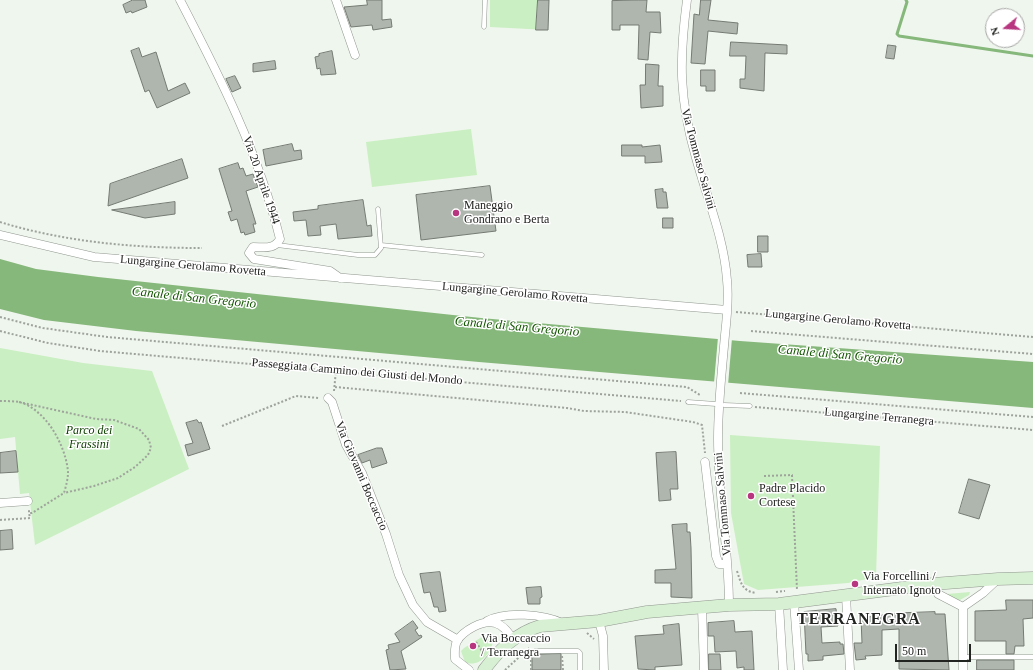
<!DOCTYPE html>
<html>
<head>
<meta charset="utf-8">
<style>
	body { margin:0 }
	#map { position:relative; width:1033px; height:670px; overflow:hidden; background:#eff6ed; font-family:Georgia,serif }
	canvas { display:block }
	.north { position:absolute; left:985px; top:8px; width:40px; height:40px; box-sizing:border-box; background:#fff; border:1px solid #a7a7a6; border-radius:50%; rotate:252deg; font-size:11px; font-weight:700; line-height:16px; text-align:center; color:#222421 }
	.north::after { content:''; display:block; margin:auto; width:14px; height:18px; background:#b8367f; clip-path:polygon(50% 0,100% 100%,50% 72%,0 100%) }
	.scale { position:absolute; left:895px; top:644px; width:76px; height:18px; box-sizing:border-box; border:2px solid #222421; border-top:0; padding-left:5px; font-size:12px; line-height:14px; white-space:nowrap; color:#222421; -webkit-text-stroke:3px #fff; paint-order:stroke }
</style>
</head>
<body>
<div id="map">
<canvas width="1033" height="670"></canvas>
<div class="north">N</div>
<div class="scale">50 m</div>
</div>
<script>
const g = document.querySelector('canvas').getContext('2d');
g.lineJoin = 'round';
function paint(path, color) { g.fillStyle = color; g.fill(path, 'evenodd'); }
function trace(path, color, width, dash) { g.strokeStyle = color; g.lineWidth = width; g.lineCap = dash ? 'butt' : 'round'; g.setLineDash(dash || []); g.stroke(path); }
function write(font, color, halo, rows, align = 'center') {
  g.font = font + ' Georgia,serif'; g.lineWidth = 3; g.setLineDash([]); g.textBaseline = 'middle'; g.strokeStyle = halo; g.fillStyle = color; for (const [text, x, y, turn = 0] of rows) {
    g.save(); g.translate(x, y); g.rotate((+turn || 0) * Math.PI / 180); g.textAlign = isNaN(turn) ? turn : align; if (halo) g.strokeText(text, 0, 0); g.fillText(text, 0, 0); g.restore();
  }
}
paint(new Path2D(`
	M490 0H549L548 30 490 27Z
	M471 129 477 175 372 187 366 142Z
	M0 348 83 363 152 371 189 469 35 545 29 493 20 494 15 437 0 439Z
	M730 435 880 446 876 577 848 583 758 590 744 584 731 513Z
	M970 592 969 595 958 601 947 594Z
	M485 635 490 636 493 642C490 655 478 668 465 662L461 651 464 648Z`), '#caefc2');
paint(new Path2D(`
	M0 259 36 269 98 277 481 318 740 341 1033 362V408L479 362 136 331 44 320 0 309Z`), '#86b77b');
paint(new Path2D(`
	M718 337 732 338 728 385 714 383Z`), '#eff6ed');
trace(new Path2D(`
	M906 0 907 2 897 34 899 36 1033 56`), '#86b77b', 3);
const building = new Path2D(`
	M133 0H145L147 7 132 13 131 11 126 13 123 5Z
	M367 0H382V20L391 19 392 27 373 30 372 25 351 27 344 7 367 5Z
	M538 0H549L548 30H536Z
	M639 0H647L646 12H660L661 33 650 32 648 60 638 59 639 25H620V30H612V1Z
	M701 0H711L708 20 738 23 737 34 708 31 705 64 691 63 694 14 699 15Z
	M731 42 787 45V54L765 53 764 91 740 88V79H745L746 56H730Z
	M888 45 896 46 894 59 886 58Z
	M139 48 142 57 156 52 168 91 185 83 190 93 157 108 149 90 145 92 131 51Z
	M332 51 336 74 321 75 320 68 317 69 315 57 319 56V54Z
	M275 61 276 69 253 72V64Z
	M646 64 659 65 658 86H663V106L641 108 640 85H645Z
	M701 70H715V91H706V86H701Z
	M235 76 241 88 232 92 226 79Z
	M292 144 294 151 301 150 302 159 266 166 263 150Z
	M622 145H642V147L660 145 662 162 645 163V156H622Z
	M182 159 188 178 108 206 110 184Z
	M238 163 240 169 243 168 246 176 253 174 258 187 246 191 256 224H253L255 232 245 235 244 232 241 233 237 219 231 221 228 212 232 211 219 169Z
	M490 186 496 231 421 240 416 195Z
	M663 189V192H666L668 208H657L655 190Z
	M363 200 367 226 371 225 372 236 338 239 336 224 320 226 321 235 308 236 306 220 294 221 293 212 318 209V206Z
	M175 202V214L145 218 112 210Z
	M663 218H673V228H663Z
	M758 236H768V252H758Z
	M761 254 762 267H748L747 255Z
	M197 420 199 423 201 422 210 449 188 456 185 445 193 443 186 423Z
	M377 448H382L387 463 372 468 370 460 362 463 358 455Z
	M16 451 18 472 0 473V453Z
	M676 452 678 489H670L671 500 659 501 656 453Z
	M969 479 990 485 979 519 959 513Z
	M687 524V532H690L691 548 692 598 671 597V583H655V570L676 569 672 525Z
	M12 530 13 549 0 550V531Z
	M440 572 446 611 439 612 438 607H434L430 592 424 593 420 574Z
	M541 587 542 597 540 598V604H528L526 588Z
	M1006 600H1033V618L1023 619 1024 646H1015L1014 654H1006V641H975V611L1006 610Z
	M836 609 838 626 821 627 822 643 840 642V644H843L844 654 823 656V660L808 661V654H806L804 612Z
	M935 612V614H945L949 670 899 669V629L882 630V655L865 656 866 659 856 660 854 643H862L861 618 898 613Z
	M413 621 418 628 415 630 419 636 421 635 422 637 401 651 406 669 390 670 386 650 389 649 388 645 400 642 395 634Z
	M734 621 735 632 752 631 754 670H744V667L737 668 736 651 715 652 714 636H708V623Z
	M679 624 682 665 655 667V670L638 669 635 636 664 634 663 626Z
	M561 654V670H532V655Z
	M709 654H720L721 670H709Z
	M977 660H1014V670H977Z`);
paint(building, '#afb6ae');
trace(building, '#757b73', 1);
const lane = new Path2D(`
	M484 27 485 0
	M277 245 358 255H375L381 248 378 209
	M381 245 482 255
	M688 402 716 404
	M724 405 750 406
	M535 651H578L580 653V670
	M963 657H1033`);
const street = new Path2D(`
	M180 0C220 77 259 154 280 239 274 250 264 247 253 247L249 253 254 259 330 271 340 278
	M336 0 355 55
	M687 0C679 60 679 99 696 158 707 198 724 238 727 280 729 298 727 317 725 335 722 370 718 404 718 439 718 495 729 549 729 605
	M0 235 94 257 727 310
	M328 398 332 402 346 445 362 473 386 534 399 575 413 605 427 622 458 640
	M705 462 716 556 719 564H727
	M0 503 28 501
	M933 584 938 594 963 607 983 593 998 579
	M846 596 850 670
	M794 602 799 670
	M779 604 783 670
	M963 607V670
	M702 608 704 670
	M487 621C506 611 544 614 562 623
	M599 621 603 636 604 670
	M469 670 455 659C455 653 454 647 457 641 463 631 483 619 495 623 503 625 508 632 513 639`);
const secondary = new Path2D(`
	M484 670C499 650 516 633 540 626L599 621 647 612 729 605 779 604 933 584 998 579 1033 578`);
trace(lane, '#90978f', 5);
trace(street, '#90978f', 9);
trace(secondary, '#90978f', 13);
trace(new Path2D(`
	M0 222C65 242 134 248 202 248
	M736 312 1033 337
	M0 317 43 328 107 337 687 387 700 395
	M0 331 48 343 100 351 681 401
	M751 331 1033 354
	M335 387C412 394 490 401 567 408L584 411 625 412 693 422 702 425 705 453
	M334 391 336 370
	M740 393 1033 417
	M0 401C6 401 13 401 19 402 46 409 66 446 68 472 68 479 66 486 64 493L32 513H29V509
	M19 402 96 419 114 420 139 429 149 440 151 448 148 455 135 467 118 478 94 486 64 493
	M755 407 1033 430
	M222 426 296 396 319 398
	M764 476 792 475 797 590
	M0 520 30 518 29 513
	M737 571C741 583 742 591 756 593
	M776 592 785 591
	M587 633 594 639
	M476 642 484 654
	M531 656V670
	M562 656 563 670
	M505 670 529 648`), '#9ea39c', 2, [2, 2]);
trace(lane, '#fff', 4);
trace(street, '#fff', 8);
trace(secondary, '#d7efd2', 12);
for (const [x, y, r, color] of [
	[456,213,4,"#b8367f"],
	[751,496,4,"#b8367f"],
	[855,584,4,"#b8367f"],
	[473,646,4,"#b8367f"]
]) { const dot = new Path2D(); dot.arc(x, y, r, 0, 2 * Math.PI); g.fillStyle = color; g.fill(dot); trace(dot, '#fff', 1.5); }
write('12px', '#222421', '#fff', [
	["Via Tommaso Salvini",698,159,75],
	["Via 20 Aprile 1944",261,180,71],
	["Lungargine Gerolamo Rovetta",193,266,5],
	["Lungargine Gerolamo Rovetta",515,293,5],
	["Lungargine Gerolamo Rovetta",838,320,5],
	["Passeggiata Cammino dei Giusti del Mondo",357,372,5],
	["Lungargine Terranegra",879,417,5],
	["Via Giovanni Boccaccio",361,476,67],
	["Via Tommaso Salvini",723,504,-95]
]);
write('12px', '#222421', '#fff', [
	["Maneggio",464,206],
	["Gondrano e Berta",464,220],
	["Padre Placido",759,489],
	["Cortese",759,503],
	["Via Forcellini /",863,577],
	["Internato Ignoto",863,591],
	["Via Boccaccio",481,639],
	["/ Terranegra",481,653]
], 'left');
write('italic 12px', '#0e4001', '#fff', [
	["Parco dei",89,431],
	["Frassini",89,445]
]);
write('italic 13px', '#135600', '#fff', [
	["Canale di San Gregorio",194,298,6],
	["Canale di San Gregorio",517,327,5],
	["Canale di San Gregorio",840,355,5]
]);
g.letterSpacing = '1px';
write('bold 16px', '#222421', '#fff', [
	["TERRANEGRA",859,620]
]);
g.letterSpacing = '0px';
</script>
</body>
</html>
